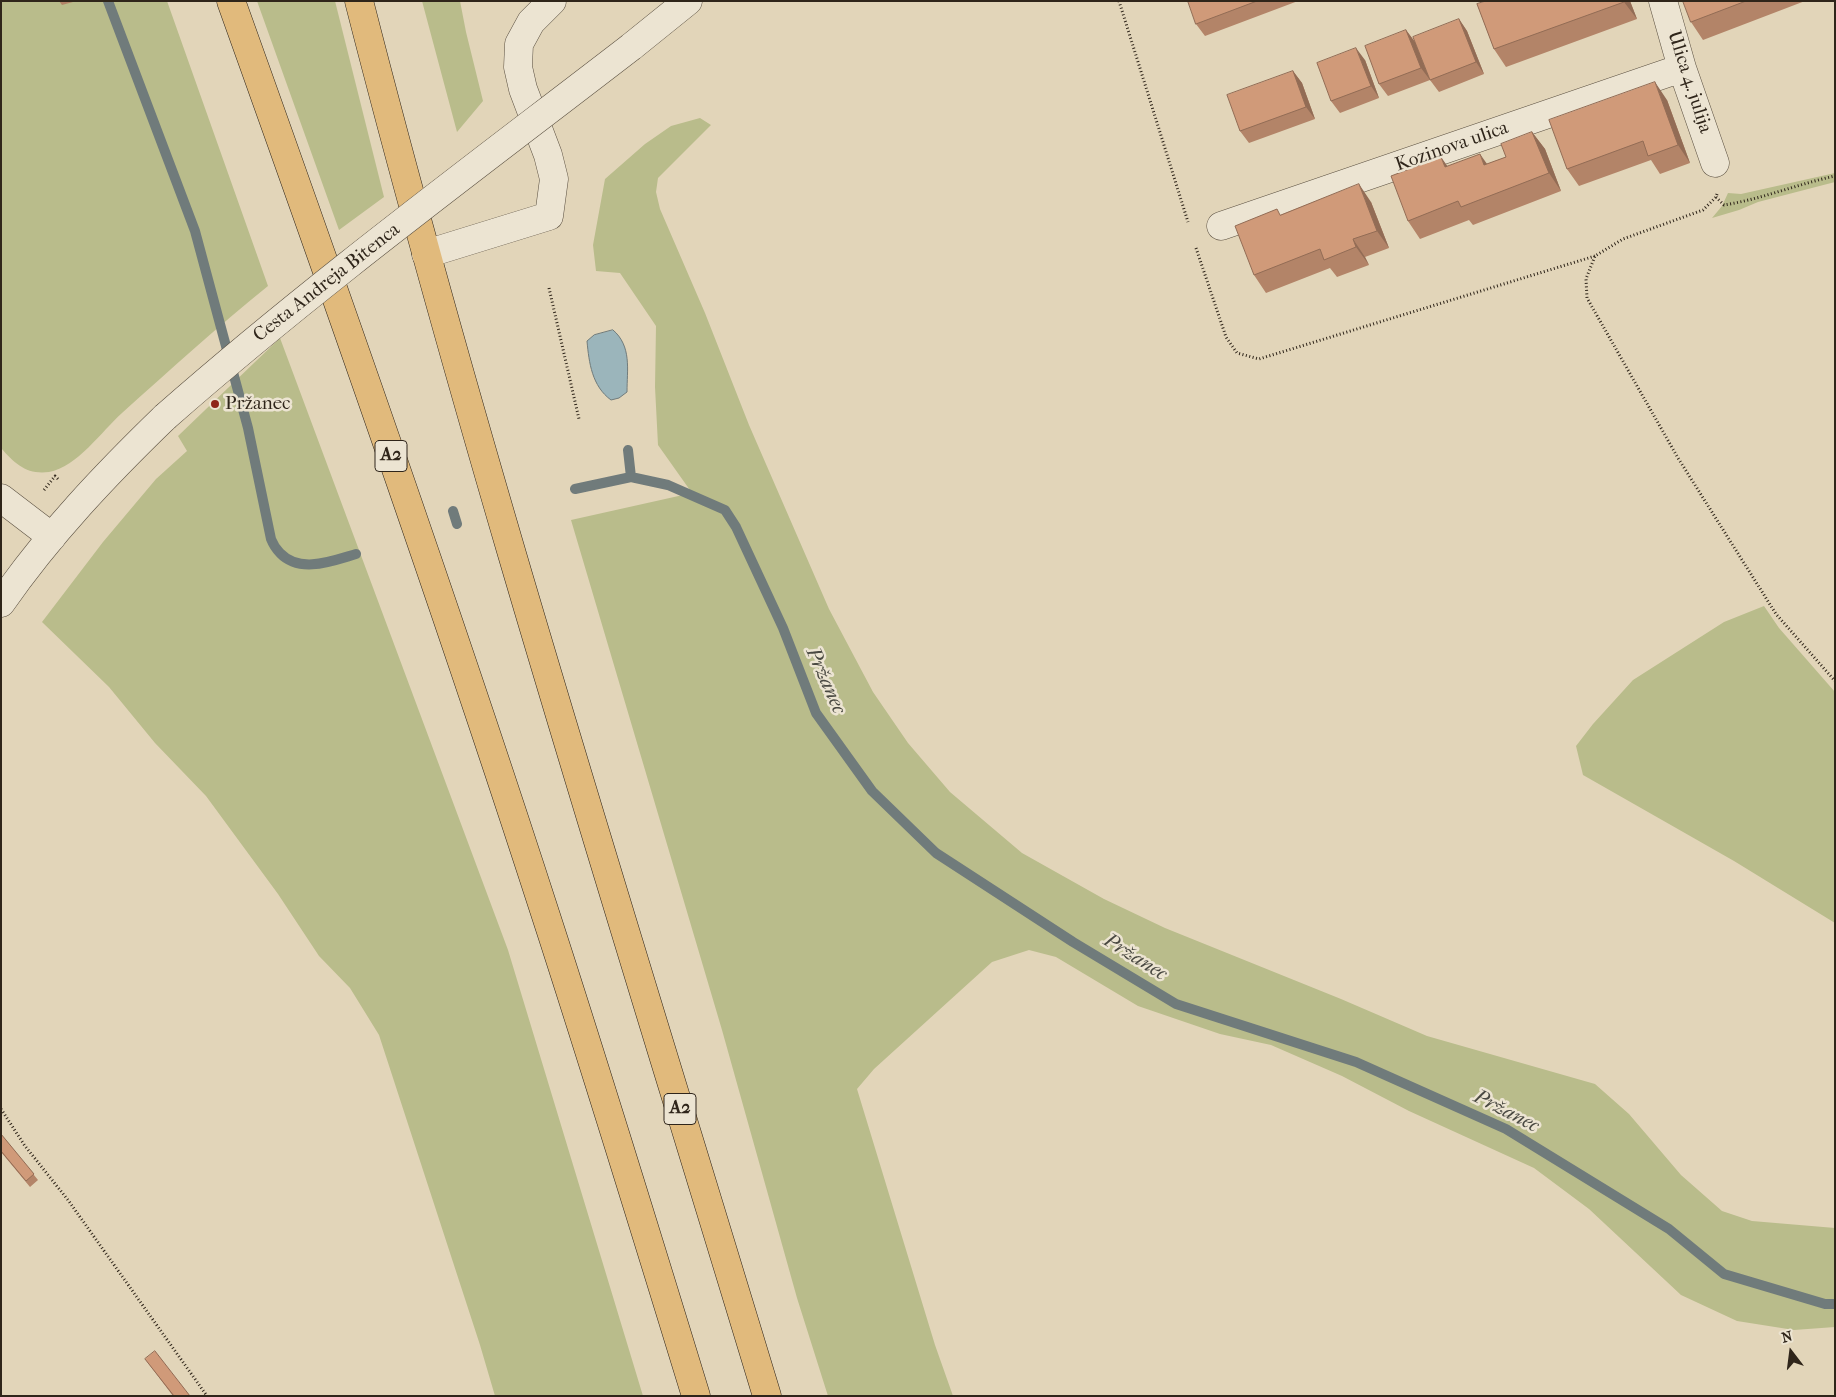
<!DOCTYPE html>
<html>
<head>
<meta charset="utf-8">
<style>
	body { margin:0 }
	#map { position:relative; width:1836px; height:1397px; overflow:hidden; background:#e2d5b9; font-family:"IM FELL French Canon",serif }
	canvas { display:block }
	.frame { position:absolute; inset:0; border:2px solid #2f251a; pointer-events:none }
	.north { position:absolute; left:1766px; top:1327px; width:50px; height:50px; -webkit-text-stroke:4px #ece4d2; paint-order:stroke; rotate:345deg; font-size:14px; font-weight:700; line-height:20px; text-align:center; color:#2f251a }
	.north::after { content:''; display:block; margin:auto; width:18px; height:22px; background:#2f251a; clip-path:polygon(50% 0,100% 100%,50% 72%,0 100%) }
</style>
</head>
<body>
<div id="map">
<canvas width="1836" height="1397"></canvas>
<div class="frame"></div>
<div class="north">N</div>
</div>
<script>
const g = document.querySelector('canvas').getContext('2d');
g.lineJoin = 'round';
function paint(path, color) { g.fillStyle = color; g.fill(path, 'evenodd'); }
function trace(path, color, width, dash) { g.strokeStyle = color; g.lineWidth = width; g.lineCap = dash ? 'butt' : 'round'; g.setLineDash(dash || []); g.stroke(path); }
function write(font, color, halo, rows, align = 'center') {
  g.font = font + ' "IM FELL French Canon",serif'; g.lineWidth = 5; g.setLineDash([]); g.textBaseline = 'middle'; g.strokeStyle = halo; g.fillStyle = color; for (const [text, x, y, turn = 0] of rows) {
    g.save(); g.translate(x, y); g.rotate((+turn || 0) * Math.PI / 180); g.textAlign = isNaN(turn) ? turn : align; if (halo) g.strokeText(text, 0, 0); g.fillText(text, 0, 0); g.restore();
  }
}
paint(new Path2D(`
	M1 1H167L268 286C218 326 170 370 122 413 102 431 77 467 49 472 27 475 15 464 1 448Z
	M257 1H335L384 197 339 230Z
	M422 1H460L466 32 483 101 457 132Z
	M700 118 711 125 658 178 656 192 660 209 705 313 749 425 829 609 873 692 908 743 950 792 1022 853 1104 899 1165 928 1341 999 1427 1036 1595 1084 1629 1114 1681 1175 1722 1211 1752 1221 1835 1228V1327L1794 1330 1737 1321 1681 1295 1589 1209 1534 1168 1409 1111 1342 1076 1271 1045 1220 1034 1138 1006 1056 957 1029 950 992 962 874 1069 857 1089 935 1345 953 1396H828L797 1298 722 1030 571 520 692 493 658 445 655 387 656 326 620 273 596 271 593 245 605 179 645 144 671 126Z
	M1835 173V182L1758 202 1739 210 1712 218 1722 206 1728 193 1741 194Z
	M280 338 508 950 643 1396H495L480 1345 379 1035 350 988 319 956 278 894 206 796 155 743 109 687 42 622 103 542 156 479 187 451 178 436Z
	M1764 606 1779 628 1835 692V923L1734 861 1583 775 1576 746 1593 724 1633 680 1724 622Z`), '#b9bc8b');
const water = new Path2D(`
	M613 330C632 346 627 370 627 392L619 398 611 400C592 386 589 363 587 341L594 335Z`);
paint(water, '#9bb5bb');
trace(water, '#707b7b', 1);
trace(new Path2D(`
	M108 1 195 231 248 428 271 539C273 544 276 549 280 553 300 574 332 561 356 554
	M628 450 631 477
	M575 489 631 477 668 485 725 510 736 527 783 628 816 713 872 791 936 853 1073 942 1176 1004 1356 1062 1506 1129 1669 1229 1724 1274 1825 1304H1835
	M453 511 457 524`), '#707b7b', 10);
const minor = new Path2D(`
	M1663 1 1682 68 1715 163
	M631 47 688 1
	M1221 226 1682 68
	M426 254 549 216 554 179 548 155 523 89 518 67 519 44 531 22 552 1
	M1 498 52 537
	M1 603C49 534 106 474 165 417`);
const highway = new Path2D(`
	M231 1C340 305 447 609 546 916 598 1076 647 1236 696 1396
	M359 1C479 470 627 933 767 1396`);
trace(minor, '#5c5142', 29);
trace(highway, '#2f251a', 29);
trace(new Path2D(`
	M1119 1 1188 222
	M1717 194 1716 197 1703 210 1623 239 1595 256 1586 279 1587 298 1678 458 1776 614 1835 681
	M1716 197 1724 205C1762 199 1798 184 1835 176
	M1196 248 1226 337 1237 353 1259 359 1595 256
	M549 288 579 419
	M44 490 55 476 59 480
	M1 1109 25 1146 68 1200 207 1396`), '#2f251a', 3, [1, 2.5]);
trace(minor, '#ece4d2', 28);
trace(highway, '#e1ba7c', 28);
const minorBridge = new Path2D(`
	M165 417C314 286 474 168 631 47`);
trace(minorBridge, '#5c5142', 29, []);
trace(minorBridge, '#ece4d2', 28);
paint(new Path2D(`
	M59 1H73V2L62 5Z
	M1188 1H1298L1205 36 1196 24Z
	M1630 1 1637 19 1506 67 1494 49 1477 4Z
	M1683 1H1805L1703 40 1691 22Z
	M1459 19 1467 31 1484 74 1439 92 1430 80Z
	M1406 30 1415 42 1430 80 1388 96 1379 84Z
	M1365 60 1379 98 1340 113 1331 101Z
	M1293 71 1302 83 1315 119 1249 143 1240 131Z
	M1667 100 1690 163 1660 174 1651 160 1579 186 1567 169Z
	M1532 132 1545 149 1561 191 1473 225 1469 220 1420 239 1408 221 1448 166 1487 164 1506 157Z
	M1371 202 1389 248 1365 257 1369 265 1337 277 1330 268 1266 293 1254 275 1281 215Z
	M1 1134 38 1180 30 1187 1 1152Z
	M145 1359 190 1396H173Z`), '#b38468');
paint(new Path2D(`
	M1624 1H1630L1637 19 1624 2Z
	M1459 19 1467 31 1484 74 1476 62Z
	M1406 30 1415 42 1430 80 1421 68Z
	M1356 48 1365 60 1379 98 1371 86Z
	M1293 71 1302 83 1315 119 1306 107Z
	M1655 82 1667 100 1690 163 1678 145Z
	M1532 132 1545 149 1561 191 1549 173Z
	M1480 154 1492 171 1484 165Z
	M1441 157 1453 174 1445 167Z
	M1359 184 1371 202 1389 248 1377 231Z
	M1353 239 1365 257 1369 265 1356 247Z`), '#926c55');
const building = new Path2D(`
	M1188 1H1257L1196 24Z
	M1486 1H1624V2L1494 49 1477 4Z
	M1683 1H1746L1691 22Z
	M1459 19 1476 62 1430 80 1413 37Z
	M1406 30 1421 68 1379 84 1365 46Z
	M1356 48 1371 86 1331 101 1317 63Z
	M1293 71 1306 107 1240 131 1227 95Z
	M1655 82 1678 145 1648 156 1643 141 1567 169 1549 120Z
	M1532 132 1549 173 1461 207 1458 201 1408 221 1391 176 1441 157 1445 167 1480 154 1484 165 1506 157 1501 144Z
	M1359 184 1377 231 1353 239 1356 247 1324 260 1320 249 1254 275 1235 226 1277 209 1280 215Z
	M1 1134 34 1174 26 1181 1 1151Z
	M155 1351 190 1396H174L145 1359Z`);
paint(building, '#d09a79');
trace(building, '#926c55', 1);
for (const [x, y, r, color] of [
	[215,404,5,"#8f2418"]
]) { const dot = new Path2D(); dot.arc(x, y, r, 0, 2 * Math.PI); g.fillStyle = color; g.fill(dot); trace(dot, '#ece4d2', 2); }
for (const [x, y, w] of [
	[391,456,32],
	[680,1109,32]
]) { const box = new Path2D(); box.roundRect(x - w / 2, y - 15.5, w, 31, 4); g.fillStyle = '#ece4d2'; g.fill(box); trace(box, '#2f251a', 1); }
write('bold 18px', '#2f251a', null, [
	["A2",391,456],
	["A2",680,1109]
]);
write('19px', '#2f251a', '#ece4d2', [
	["Ulica 4. julija",1689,82,72],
	["Kozinova ulica",1452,147,-19],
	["Cesta Andreja Bitenca",327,283,-38]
]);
write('19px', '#2f251a', '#ece4d2', [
	["Pržanec",225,404]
], 'left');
write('italic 20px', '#4a4942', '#ece4d2', [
	["Pržanec",825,681,66],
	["Pržanec",1135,958,32],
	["Pržanec",1506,1112,27]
]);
</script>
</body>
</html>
